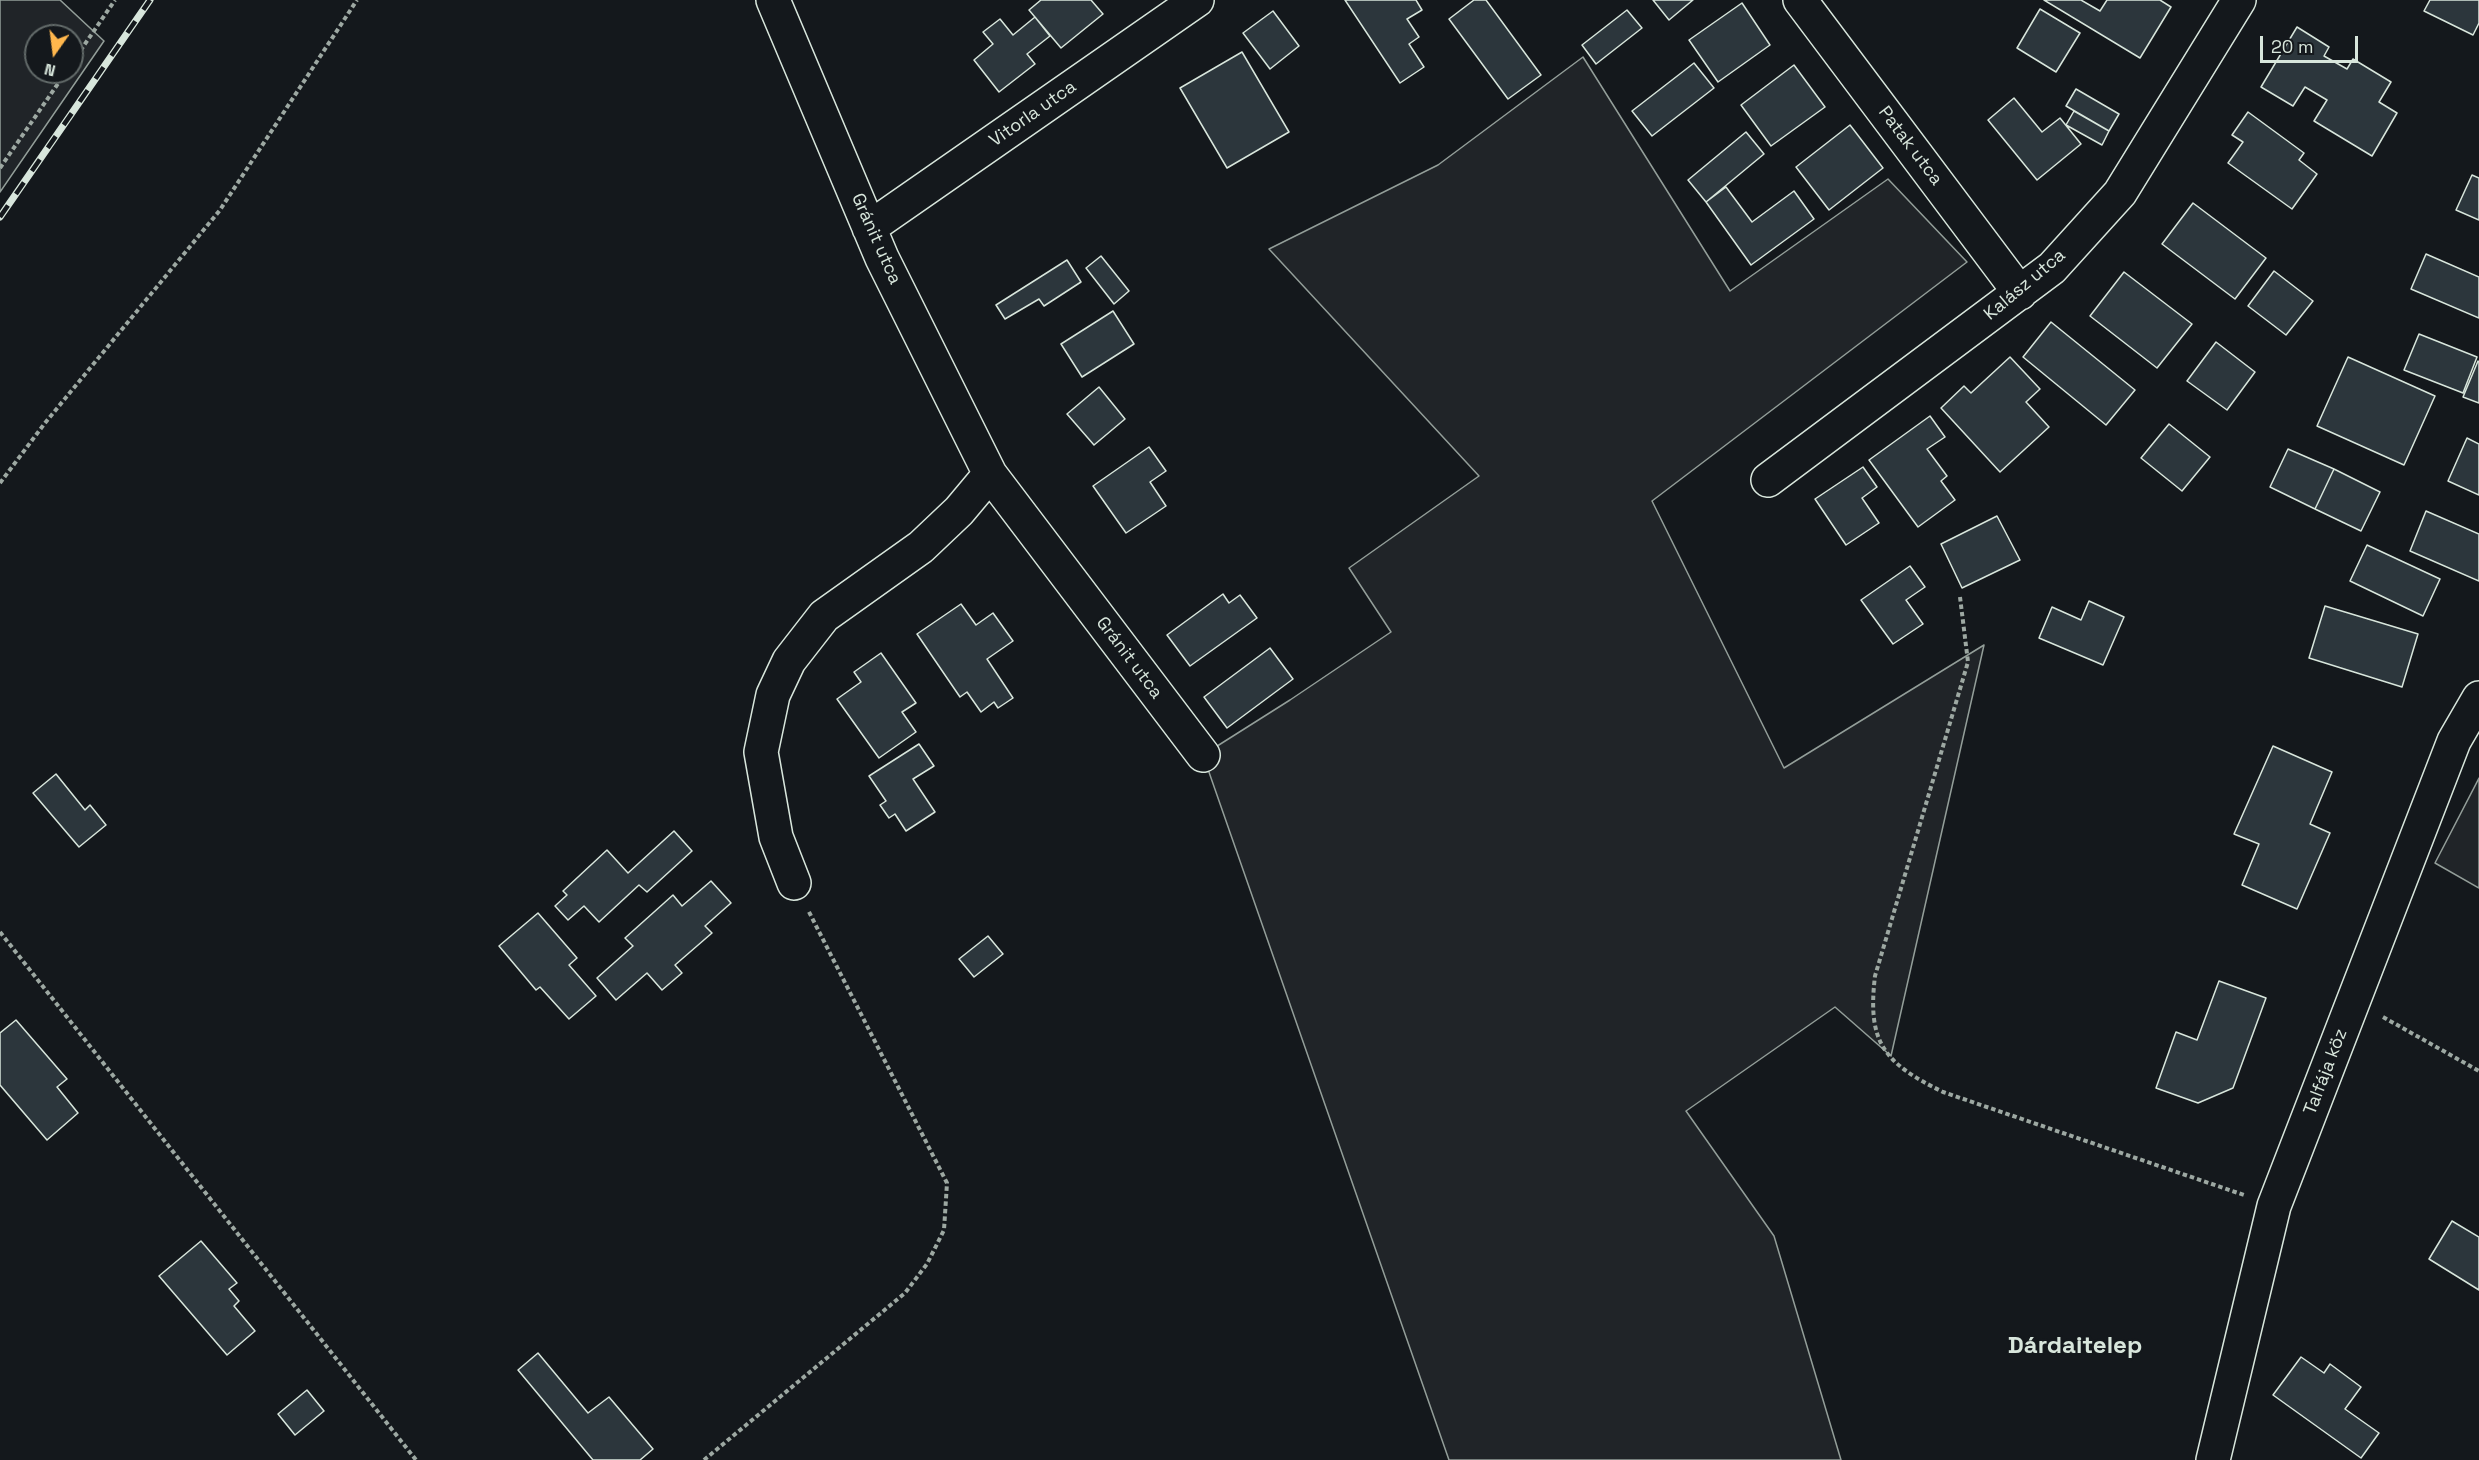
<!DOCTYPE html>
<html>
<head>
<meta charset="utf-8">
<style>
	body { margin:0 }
	#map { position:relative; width:2479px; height:1460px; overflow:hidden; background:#14181c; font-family:"Space Grotesk",sans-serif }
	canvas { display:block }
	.north { position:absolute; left:24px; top:24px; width:60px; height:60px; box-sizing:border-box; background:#14181c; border:2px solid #626a69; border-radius:50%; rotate:194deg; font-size:16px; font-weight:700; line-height:24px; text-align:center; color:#d8e6dc }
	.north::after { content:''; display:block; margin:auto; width:21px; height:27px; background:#ffb74d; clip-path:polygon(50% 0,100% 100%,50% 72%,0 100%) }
	.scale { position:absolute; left:2260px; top:36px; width:98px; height:27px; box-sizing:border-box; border:3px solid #d8e6dc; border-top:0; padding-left:8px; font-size:18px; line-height:21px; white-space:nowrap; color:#d8e6dc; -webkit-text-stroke:4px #14181c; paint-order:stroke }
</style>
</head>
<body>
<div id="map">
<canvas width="2479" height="1460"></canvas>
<div class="north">N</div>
<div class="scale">20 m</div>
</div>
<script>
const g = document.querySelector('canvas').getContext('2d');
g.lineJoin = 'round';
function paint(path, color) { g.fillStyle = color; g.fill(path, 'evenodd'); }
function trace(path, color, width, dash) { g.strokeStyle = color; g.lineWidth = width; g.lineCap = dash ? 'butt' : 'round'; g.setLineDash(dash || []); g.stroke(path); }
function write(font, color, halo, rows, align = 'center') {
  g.font = font + ' "Space Grotesk",sans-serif'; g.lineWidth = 4.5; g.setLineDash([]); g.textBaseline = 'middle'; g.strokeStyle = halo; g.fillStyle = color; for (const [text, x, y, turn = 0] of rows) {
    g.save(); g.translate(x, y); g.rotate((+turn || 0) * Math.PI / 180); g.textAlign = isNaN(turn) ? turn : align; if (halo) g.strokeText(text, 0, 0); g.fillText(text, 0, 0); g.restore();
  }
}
const green = new Path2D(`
	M0 0H60L104 41 0 192ZM36 36H72V72H36Z
	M1583 57 1730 291 1888 179 1967 262 1652 501 1784 768 1984 645 1891 1056 1835 1007 1686 1111 1774 1236 1841 1460H1449L1203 755 1290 700 1391 632 1349 568 1479 476 1269 249 1438 165Z
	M2479 778V888L2435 863Z`);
paint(green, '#202428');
trace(green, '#939e99', 1.5);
const building = new Path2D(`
	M1041 0H1091L1103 14 1061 48 1029 10Z
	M1345 0H1416L1422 10 1407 19 1419 37 1409 44 1424 67 1400 83Z
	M1474 0H1486L1541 75 1508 99 1449 19Z
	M1653 0H1693L1669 20Z
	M2044 0H2081L2100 11 2107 0H2160L2171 7 2140 58Z
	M2430 0H2479V23L2473 35 2424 11Z
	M1742 3 1770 45 1718 82 1689 40Z
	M2040 9 2080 33 2056 72 2017 48Z
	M1627 10 1642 28 1596 64 1582 45Z
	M1273 11 1299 46 1270 69 1243 33Z
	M1035 17 1050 36 1027 54 1035 64 999 92 974 60 993 44 983 32 1000 19 1013 35Z
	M2297 27 2329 47 2324 56 2347 69 2353 59 2391 82 2379 102 2397 113 2372 156 2314 121 2327 100 2305 87 2293 106 2261 87Z
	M1242 52 1289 132 1227 168 1180 88Z
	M1694 63 1714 88 1652 136 1632 111Z
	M1794 65 1825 107 1771 146 1741 105Z
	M2076 89 2119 114 2109 131 2066 106Z
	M2014 98 2042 132 2060 118 2081 144 2037 180 1988 120Z
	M2074 111 2109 131 2102 145 2066 125Z
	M2248 112 2304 153 2299 160 2317 174 2292 209 2228 163 2243 142 2232 135Z
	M1850 125 1883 168 1829 210 1796 167Z
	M1746 132 1764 154 1706 202 1688 180Z
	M2472 175 2479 178V220L2456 210Z
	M1726 187 1752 222 1794 191 1814 219 1751 265 1706 202Z
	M2193 203 2266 258 2235 299 2162 244Z
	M2426 254 2479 277V318L2411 289Z
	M1101 256 1129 291 1114 304 1086 268Z
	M1067 260 1081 282 1044 306 1039 299 1005 319 996 305Z
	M2274 271 2313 301 2286 335 2248 306Z
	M2124 272 2192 324 2157 368 2090 316Z
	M1113 311 1134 344 1082 377 1061 344Z
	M2051 322 2135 390 2106 425 2023 357Z
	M2419 334 2477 357 2463 393 2404 370Z
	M2216 342 2255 372 2227 410 2187 381Z
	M2010 357 2040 389 2026 402 2049 427 2000 472 1941 408 1964 386 1971 393Z
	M2348 357 2435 396 2404 465 2317 426Z
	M2478 361 2479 362V403L2463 397Z
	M1099 387 1125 419 1094 445 1067 414Z
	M1930 416 1945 437 1927 449 1947 476 1941 481 1955 500 1918 527 1869 460Z
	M2169 424 2210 457 2182 491 2141 458Z
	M2467 438 2479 444V495L2448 481Z
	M1149 447 1166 471 1150 482 1166 506 1126 533 1093 486Z
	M2288 449 2334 469 2315 509 2270 487Z
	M1863 467 1877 487 1862 498 1879 523 1846 545 1815 499Z
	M2334 469 2380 492 2361 531 2315 509Z
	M2426 511 2479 534V581L2410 551Z
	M1997 516 2020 560 1962 588 1941 544Z
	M2367 545 2440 579 2423 616 2350 581Z
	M1910 566 1925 587 1906 600 1923 624 1893 644 1861 600Z
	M1223 594 1229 603 1240 595 1257 618 1190 666 1167 635Z
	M2089 601 2124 617 2103 665 2039 638 2052 607 2081 620Z
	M961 604 976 625 993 613 1013 641 987 659 1013 698 998 708 994 702 981 712 967 692 960 697 917 634Z
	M2325 606 2418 634 2402 687 2309 658Z
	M1270 648 1293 679 1227 728 1204 697Z
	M881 653 916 703 902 712 916 732 879 758 837 699 861 682 854 672Z
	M919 744 934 766 913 779 935 812 906 831 895 814 889 818 880 805 886 801 869 776Z
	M2273 746 2332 772 2310 824 2330 833 2297 909 2242 885 2259 844 2234 834Z
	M56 774 85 810 90 805 106 825 79 847 33 793Z
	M674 831 692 851 647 892 639 885 599 922 584 906 568 920 555 906 567 895 563 891 607 850 628 873Z
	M711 881 731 903 705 926 712 933 675 965 682 973 662 990 647 973 616 1000 597 978 633 946 625 938 673 895 682 906Z
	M538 913 577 958 569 965 596 996 569 1019 540 987 536 990 499 946Z
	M988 936 1003 954 974 977 959 959Z
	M2219 981 2266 998 2233 1088 2198 1103 2156 1088 2176 1032 2197 1040Z
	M16 1020 67 1079 57 1087 78 1113 47 1140 0 1085V1033Z
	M2452 1221 2479 1237V1290L2429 1259Z
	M201 1241 237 1283 229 1289 239 1301 234 1306 255 1331 227 1355 159 1276Z
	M538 1353 588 1413 609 1397 653 1449 640 1460H593L518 1370Z
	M2301 1357 2324 1373 2330 1364 2361 1387 2345 1409 2379 1433 2361 1458 2273 1395Z
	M307 1390 324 1411 295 1435 278 1414Z`);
paint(building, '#2c363c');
trace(building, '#d8e6dc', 1.5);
const minor = new Path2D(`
	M773 0 882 258 990 474 1203 755
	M1800 0 2020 293
	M869 228 1197 0
	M1768 480 2052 268 2120 193 2239 0
	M794 883 776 837 761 752 773 695 789 661 824 616 921 547 959 511 990 474
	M2213 1460 2274 1206 2454 741 2479 698`);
trace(minor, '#d8e6dc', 36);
trace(new Path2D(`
	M72 63 115 0
	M0 168 66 72
	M0 483 45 423 220 210 357 0
	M1960 597 1968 662 1875 976C1867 1043 1884 1063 1943 1092L2244 1195
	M0 932 416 1460
	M2383 1017 2479 1071
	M704 1460 905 1293 927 1264 944 1230 947 1183 808 910`), '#9da8a2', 4, [4.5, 3]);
trace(minor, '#14181c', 33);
const rail = new Path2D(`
	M0 217 150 0`);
trace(rail, '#d8e6dc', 7);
trace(rail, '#14181c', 4.5, [14]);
write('18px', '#d8e6dc', '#14181c', [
	["Vitorla utca",1033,114,-35],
	["Patak utca",1910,146,53],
	["Gránit utca",876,239,66],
	["Kalász utca",2025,285,-40],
	["Gránit utca",1129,658,53],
	["Talfája köz",2326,1072,-69]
]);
write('bold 24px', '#d8e6dc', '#14181c', [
	["Dárdaitelep",2075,1346]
]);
</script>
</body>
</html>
